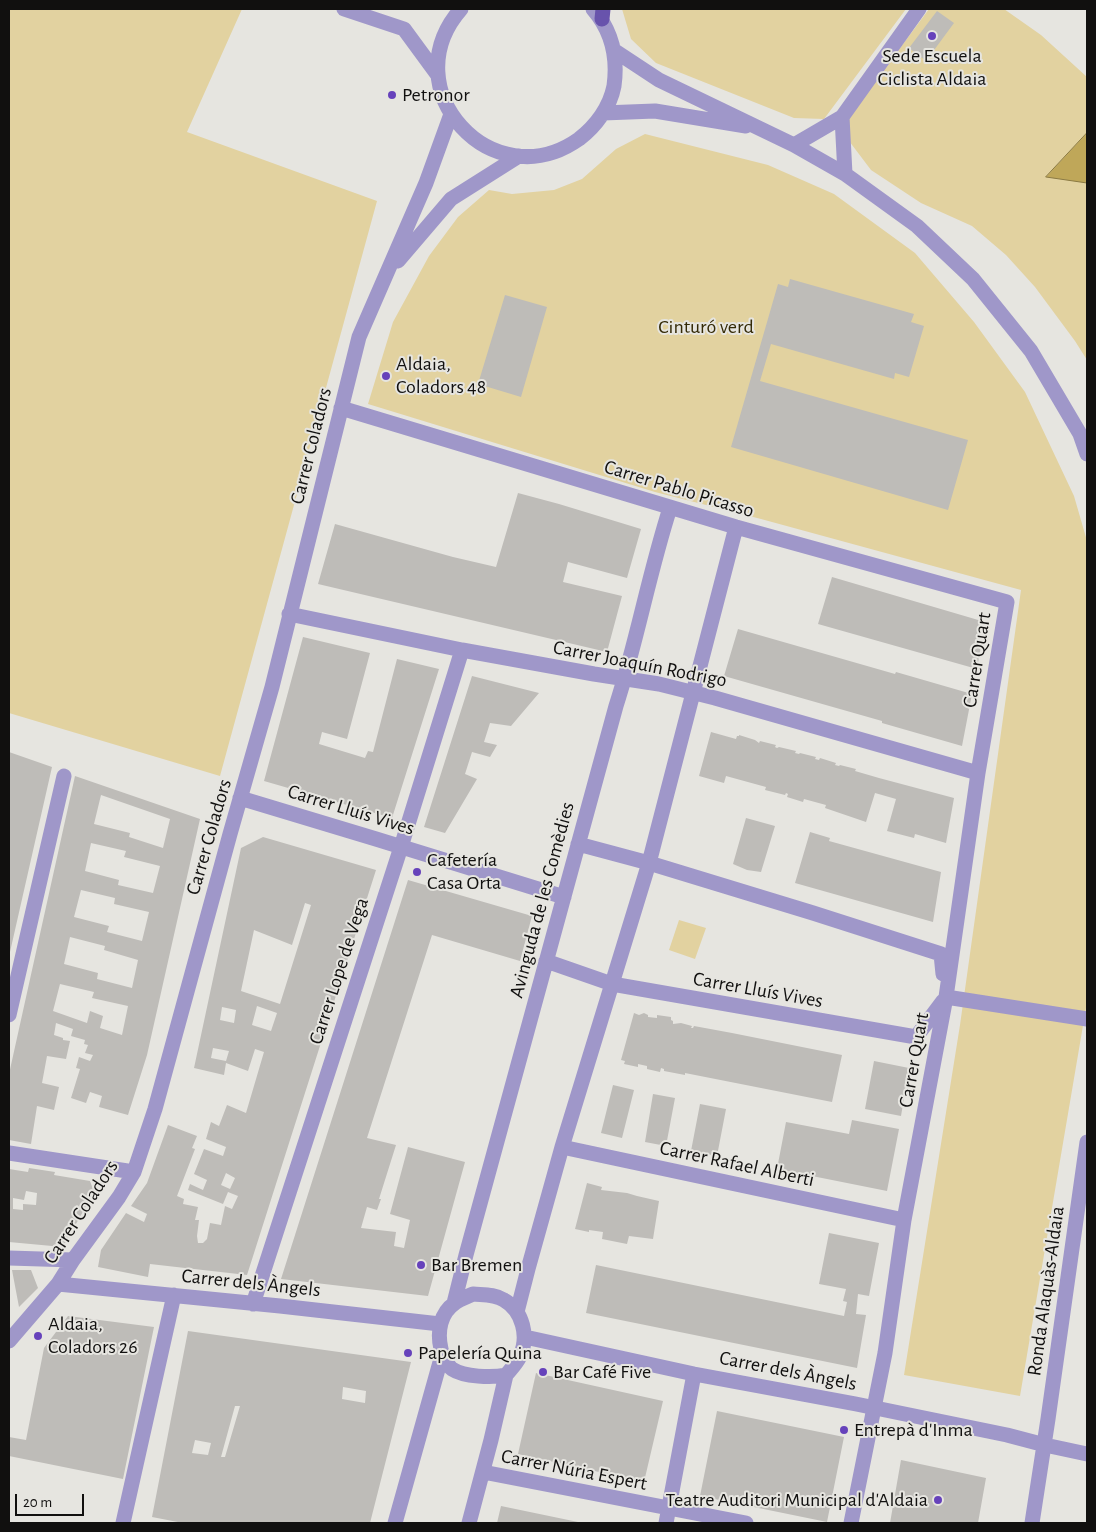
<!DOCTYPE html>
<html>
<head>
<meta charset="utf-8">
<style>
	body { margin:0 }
	#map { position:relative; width:1096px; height:1532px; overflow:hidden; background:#e6e5e0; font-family:"Alegreya Sans",sans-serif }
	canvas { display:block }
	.frame { position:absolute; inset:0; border:10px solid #11100f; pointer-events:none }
	.scale { position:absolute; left:15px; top:1494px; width:69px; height:22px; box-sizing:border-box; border:2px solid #11100f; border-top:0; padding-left:6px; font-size:15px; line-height:18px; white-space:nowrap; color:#11100f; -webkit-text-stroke:4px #e6e5e0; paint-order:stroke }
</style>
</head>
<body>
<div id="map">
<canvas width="1096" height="1532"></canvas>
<div class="frame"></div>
<div class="scale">20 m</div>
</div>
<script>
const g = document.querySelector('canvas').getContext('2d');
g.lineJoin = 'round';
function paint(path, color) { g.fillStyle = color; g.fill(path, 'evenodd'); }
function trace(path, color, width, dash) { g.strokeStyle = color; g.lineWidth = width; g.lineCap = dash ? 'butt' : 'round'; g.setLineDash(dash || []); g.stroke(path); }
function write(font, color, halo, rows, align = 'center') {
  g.font = font + ' "Alegreya Sans",sans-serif'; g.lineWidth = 4; g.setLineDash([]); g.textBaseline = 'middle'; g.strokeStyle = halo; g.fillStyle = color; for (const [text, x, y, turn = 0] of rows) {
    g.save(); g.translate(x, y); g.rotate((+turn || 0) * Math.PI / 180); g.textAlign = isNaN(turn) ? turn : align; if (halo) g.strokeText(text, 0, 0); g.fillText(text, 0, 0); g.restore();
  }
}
paint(new Path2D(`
	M9 9H242L187 132 377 201 220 776 9 713Z
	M622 9H906L824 119 794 118 656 63 631 39Z
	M929 9H1004L1041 35 1087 77V360L1075 341 1035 287 1006 255 972 226 921 203 871 170 840 129Z
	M645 134 768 165 834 194 915 253 974 322 1025 392 1074 496 1087 541V1002L1020 1396 904 1375 960 1025 1021 590 761 519 655 492 368 404 393 322 429 256 458 217 489 190 512 194 554 190 582 179 616 149Z
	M679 920 706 928 695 959 669 950Z`), '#e2d2a0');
const water = new Path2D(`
	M1087 133V183L1046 177Z`);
paint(water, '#bfa759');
trace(water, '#8b7a43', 1);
paint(new Path2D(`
	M937 11 954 23 926 61 909 48Z
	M790 279 914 314 911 322 924 326 909 377 895 373 894 379 771 344 760 381 968 440 948 510 731 447 778 284 788 287Z
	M505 295 547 307 521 397 478 384Z
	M518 493 559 504 641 529 627 578 568 562 563 582 622 596 607 652 318 584 335 524 453 557 496 567Z
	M832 577 985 622 977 669 818 624Z
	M738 629 895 674 896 672 972 694 962 746 882 723V721L724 676Z
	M303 637 370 653 347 739 322 732 319 744 365 758 368 751 373 752 397 659 439 669 392 818 264 781Z
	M472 676 539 693 511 726 490 723 484 742 497 745 490 757 472 752 465 774 477 779 445 833 424 827Z
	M711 732 736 739 737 736H739V735L755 740 759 743 760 741 776 745 775 747 777 748 779 747 796 751 795 753 799 754 800 753 816 757 815 759 819 760 820 758 836 763 835 765 839 766 840 765 856 769 855 771 879 778 954 798 946 843 915 834 914 838 887 831 896 799 875 793 866 822 825 808 826 805 804 799 803 802 787 797 788 794 786 793 785 795 765 790 766 787 726 776 724 783 699 776Z
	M9 752 52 767 10 952H9Z
	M75 776 200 819 147 1055 128 1115 99 1107 102 1096 90 1092 86 1103 71 1098 80 1069 76 1068 79 1057 90 1061 93 1055 85 1053 88 1045 84 1044 85 1040 71 1036 73 1029 56 1023 54 1035 63 1038V1040L70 1041 66 1059 47 1056 42 1083 59 1087 54 1110 37 1106 31 1144 9 1140V1074ZM101 795 170 819 163 848 129 837 130 833 94 824ZM91 843 126 851 124 857 160 866 153 893 118 885 119 880 85 871ZM81 890 115 898 114 904 149 912 142 941 107 932 109 926 74 917ZM70 937 105 946 104 950 138 960 132 988 97 979 98 973 64 964ZM60 984 94 992 92 998 128 1006 122 1035 100 1028 103 1016 90 1011 87 1023 53 1011Z
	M746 818 775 826 761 872 747 870 733 864Z
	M810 832 830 838 829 841 941 872 933 922 795 883Z
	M263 837 376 870 247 1275 150 1264 148 1277 98 1267 101 1250 126 1213 144 1222 147 1214 131 1206 147 1183 168 1125 197 1136 192 1148 195 1149 177 1196 184 1199 183 1204 198 1207 195 1220H199L197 1236 198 1243H203L207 1239 210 1223 221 1225 225 1206 232 1209 238 1196 228 1192 223 1204 188 1190 190 1184 203 1190 207 1180 194 1174 204 1149 223 1156 226 1147 206 1139 211 1122 219 1126 227 1105 246 1113 264 1052 255 1049 248 1071 226 1063 224 1075 194 1068 241 848ZM305 903 311 905 280 1004 241 991 254 930 292 945ZM257 1006 277 1013 271 1031 252 1025ZM222 1007 236 1010 234 1023 220 1020ZM213 1048 229 1051 226 1061 211 1058ZM226 1173 235 1178 230 1189 221 1185Z
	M408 880 532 916 520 961 432 935 367 1138 396 1145 379 1199H381L377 1210 367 1207 361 1228 396 1232 394 1246 404 1248 410 1220 390 1214 408 1147 465 1162 428 1296 281 1279Z
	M634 1013 639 1015 644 1013 648 1015V1017L657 1018V1015L671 1017V1020L673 1021V1024L681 1023 692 1026 691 1028H693L694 1026 732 1033 842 1055 832 1102 685 1073V1075L664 1071V1069L661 1068 660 1072 647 1069V1066L638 1064V1067L624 1064 625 1061 621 1060Z
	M874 1061 909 1068 901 1116 865 1109Z
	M613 1085 634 1090 622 1138 601 1133Z
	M653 1094 675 1098 666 1146 645 1142Z
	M700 1104 726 1109 717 1156 691 1151Z
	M852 1120 899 1129 887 1191 777 1169 786 1122 849 1134Z
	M29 1168 55 1172 54 1175 90 1181 94 1192 63 1247 9 1242V1169L28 1172ZM26 1191 37 1193 36 1205 23 1204V1210L13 1209V1198L24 1200Z
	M587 1183 602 1187 601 1190 627 1193 637 1196 659 1201 653 1239 629 1236 627 1244 602 1239 603 1232 589 1230V1232L575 1229Z
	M829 1233 879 1243 869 1296 858 1294 856 1314 866 1315 857 1368 586 1313 596 1265 844 1316 847 1302 843 1301 846 1289 819 1284Z
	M12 1270H31L38 1288 19 1307Z
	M68 1316 154 1327 123 1479 9 1456V1437L26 1440 44 1348Z
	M188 1331 411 1362 370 1523H183L152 1517ZM343 1387 366 1391 365 1403 342 1399ZM235 1406H240L225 1457H221ZM195 1440 211 1443 208 1455 192 1453Z
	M536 1373 663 1401 644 1482 518 1454Z
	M717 1411 844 1437 827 1522 700 1496Z
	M901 1460 986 1478 978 1523H890Z
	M501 1506 578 1522V1523H497Z`), '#bebcb8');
trace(new Path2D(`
	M344 9 404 29 437 74
	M461 9C391 89 493 200 579 139 596 126 610 107 614 86 618 57 612 31 593 9
	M615 51 659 80 794 145 845 174 917 226 973 279 1031 351 1080 434 1087 454
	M603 113 655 111 746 126
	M842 117 919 9
	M794 145 842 117 845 174
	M398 261 451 199 519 156
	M341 408 736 527 1007 602 978 773 946 997 904 1220 885 1353 851 1523
	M289 614 462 650 594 674 659 684 715 698 978 773
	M240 798 376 839 564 897
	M578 844 649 863 813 913 941 954 943 974
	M546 961 612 984 916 1037 943 1001
	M946 997 1087 1019
	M9 1015 64 776
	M562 1147 904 1220
	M9 1153 134 1172
	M9 1258 73 1260
	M58 1284 280 1306 440 1324
	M473 1294C483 1295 495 1294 504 1300 523 1311 529 1337 520 1356 517 1363 511 1369 506 1375 492 1378 464 1377 452 1369 447 1365 442 1355 441 1349 437 1332 440 1313 455 1303 460 1299 467 1297 473 1294Z
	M454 1303 466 1255 616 706C637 641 649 573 670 508
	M253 1304 401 847 462 650
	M517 1312 528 1269 562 1147 649 863 736 527
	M525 1337 694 1374 856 1404 1007 1435 1045 1445 1087 1454
	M9 1341 58 1284 73 1260 119 1197 134 1172 155 1109 230 834 272 687 359 337 426 183 451 114
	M483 1472 746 1523
	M123 1523 174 1295
	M395 1523 442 1355
	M469 1523 491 1440 506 1375
	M666 1523 694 1374
	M1032 1523 1048 1419 1087 1142`), '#9f97c9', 15);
trace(new Path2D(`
	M602 19 603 9`), '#6853ac', 15);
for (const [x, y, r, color] of [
	[932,36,5,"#6642bb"],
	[392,95,5,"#6642bb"],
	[386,376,5,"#6642bb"],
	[417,872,5,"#6642bb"],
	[421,1265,5,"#6642bb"],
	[38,1336,5,"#6642bb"],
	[408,1353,5,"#6642bb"],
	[543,1372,5,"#6642bb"],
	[844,1430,5,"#6642bb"],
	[938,1500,5,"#6642bb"]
]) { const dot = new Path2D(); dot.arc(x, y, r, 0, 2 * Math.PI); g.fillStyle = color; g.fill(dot); trace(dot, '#e6e5e0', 2); }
write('20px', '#11100f', '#e6e5e0', [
	["Sede Escuela",932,56,"center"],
	["Ciclista Aldaia",932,79,"center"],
	["Petronor",402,95],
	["Aldaia,",396,364],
	["Coladors 48",396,387],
	["Cafetería",427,860],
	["Casa Orta",427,883],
	["Bar Bremen",431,1265],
	["Aldaia,",48,1324],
	["Coladors 26",48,1347],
	["Papelería Quina",418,1353],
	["Bar Café Five",553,1372],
	["Entrepà d'Inma",854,1430],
	["Teatre Auditori Municipal d'Aldaia",928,1500,"right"]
], 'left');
write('20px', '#342a06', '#e6e5e0', [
	["Cinturó verd",706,327]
]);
write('20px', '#11100f', '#e6e5e0', [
	["Carrer Coladors",311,446,-76],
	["Carrer Pablo Picasso",679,489,17],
	["Carrer Quart",977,660,-81],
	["Carrer Joaquín Rodrigo",640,664,11],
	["Carrer Lluís Vives",351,810,17],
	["Carrer Coladors",209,837,-74],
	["Avinguda de les Comèdies",542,900,-75],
	["Carrer Lope de Vega",339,971,-72],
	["Carrer Lluís Vives",758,990,10],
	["Carrer Quart",914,1060,-80],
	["Carrer Rafael Alberti",737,1164,12],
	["Carrer Coladors",81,1212,-57],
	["Carrer dels Àngels",251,1283,6],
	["Ronda Alaquàs-Aldaia",1046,1291,-82],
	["Carrer dels Àngels",788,1371,11],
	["Carrer Núria Espert",574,1470,11]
]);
</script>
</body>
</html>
